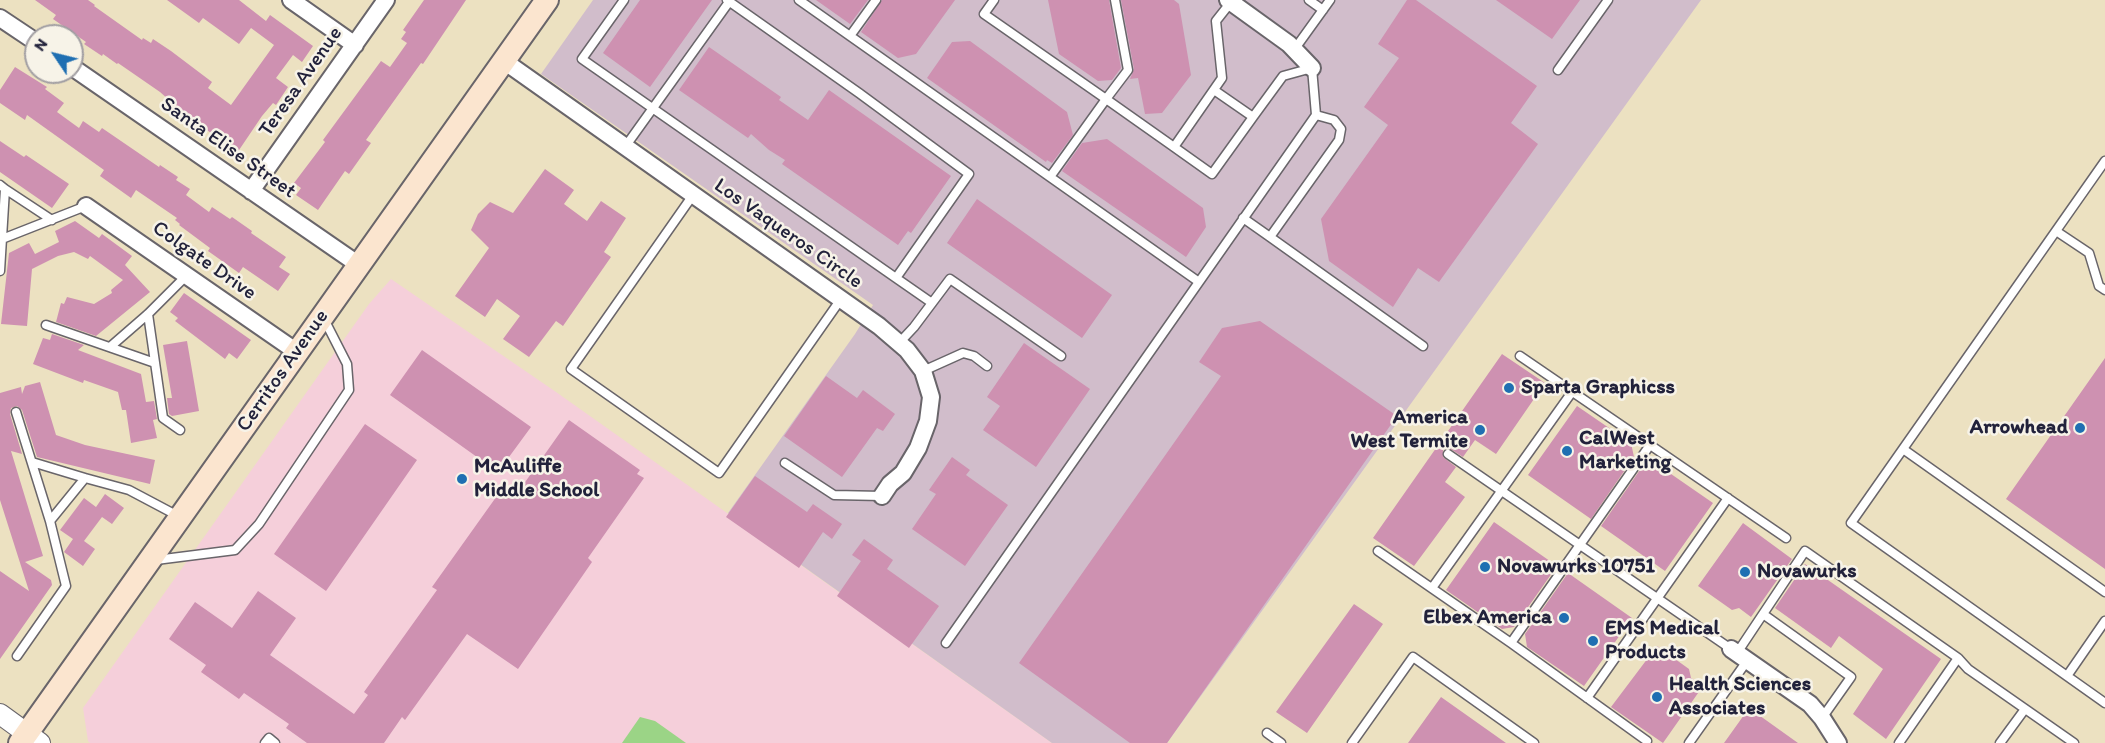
<!DOCTYPE html>
<html>
<head>
<meta charset="utf-8">
<style>
	body { margin:0 }
	#map { position:relative; width:2105px; height:743px; overflow:hidden; background:#ece1c1; font-family:Itim,sans-serif }
	canvas { display:block }
	.north { position:absolute; left:24px; top:24px; width:60px; height:60px; box-sizing:border-box; background:#f7f3e8; border:2px solid #a29fa3; border-radius:50%; rotate:305deg; font-size:16px; font-weight:700; line-height:24px; text-align:center; color:#22223b }
	.north::after { content:''; display:block; margin:auto; width:21px; height:27px; background:#1f6fb2; clip-path:polygon(50% 0,100% 100%,50% 72%,0 100%) }
</style>
</head>
<body>
<div id="map">
<canvas width="2105" height="743"></canvas>
<div class="north">N</div>
</div>
<script>
const ctx = document.querySelector('canvas').getContext('2d');
ctx.lineJoin = 'round';
function fillPath(path, color) { ctx.fillStyle = color; ctx.fill(path, 'evenodd'); }
const toPath = rows => new Path2D(rows.map(r => 'M' + r).join(''));
function strokePath(path, color, width, dash) { ctx.strokeStyle = color; ctx.lineWidth = width; ctx.lineCap = dash ? 'butt' : 'round'; ctx.setLineDash(dash || []); ctx.stroke(path); }
function label(font, color, halo, rows, align = 'center') {
  ctx.font = font + ' Itim,sans-serif'; ctx.lineWidth = 5; ctx.setLineDash([]); ctx.textBaseline = 'middle'; ctx.strokeStyle = halo; ctx.fillStyle = color; for (const [text, x, y, turn = 0] of rows) {
    ctx.save(); ctx.translate(x, y); ctx.rotate((+turn || 0) * Math.PI / 180); ctx.textAlign = isNaN(turn) ? turn : align; if (halo) ctx.strokeText(text, 0, 0); ctx.fillText(text, 0, 0); ctx.restore();
  }
}
fillPath(toPath([
	[391,279,556,392,1052,743,90,743,88,741,83,708,369,304]
]), '#f5cfda');
fillPath(toPath([
	[593,0,1701,0,1167,743,1052,743,728,513,855,334,873,305,541,74]
]), '#d1bdcb');
fillPath(toPath([
	[640,717,655,721,686,743,622,743]
]), '#9bd486');
fillPath(toPath([
	[35,0,88,0,95,5,94,6,142,40,143,38,151,43,153,39,171,51,212,82,208,88,231,105,274,45,251,28,239,44,203,18,199,23,167,0,239,0,266,21,270,15,313,46,302,62,293,55,276,78,288,87,276,105,273,103,262,116,235,156,208,136,211,133,168,102,169,100,160,92,118,63,117,64,103,54,102,56,84,44,86,42,53,19,56,15],
	[424,0,466,0,423,64,421,63,366,140,371,143,349,174,345,171,318,210,296,195,301,188,294,183,325,142,323,140,381,61,390,67,407,43,401,39,406,32,403,30],
	[640,0,712,0,650,87,603,53],
	[816,0,868,0,850,24],
	[882,0,955,0,916,54,898,58,861,32],
	[1048,0,1109,0,1121,68,1112,80,1098,81,1059,54],
	[1121,0,1174,0,1179,4,1191,75,1162,113,1145,114,1138,78,1130,79,1134,69],
	[1407,0,1416,0,1537,86,1511,123,1538,144,1439,282,1418,268,1393,307,1329,261,1321,219,1388,125,1364,107,1399,58,1378,44],
	[1496,0,1580,0,1552,39],
	[970,41,1067,112,1073,135,1052,163,1047,160,1046,162,927,78,952,42],
	[709,47,781,97,779,100,808,120,829,90,951,176,911,233,908,231,898,245,782,164,785,160,769,150,751,134,748,138,679,90],
	[15,67,47,87,45,89,64,103,57,112,79,128,83,121,99,132,102,128,159,167,160,165,178,177,176,180,190,189,186,195,209,212,212,207,230,219,232,217,252,231,251,233,286,257,279,267,290,274,278,291,243,267,239,273,208,251,210,248,179,225,180,224,175,220,177,218,136,190,131,198,100,176,104,170,27,115,25,120,0,103,0,90],
	[1107,139,1203,208,1206,227,1186,257,1062,171,1082,143],
	[0,141,24,157,26,155,69,184,52,208,0,172],
	[545,169,574,190,564,204,587,221,601,201,626,218,604,252,611,257,563,326,556,321,529,357,503,339,520,316,497,299,485,317,455,296,489,248,471,230,478,214,490,202,513,213],
	[977,199,1112,295,1082,338,947,243],
	[75,221,99,238,102,234,132,256,125,265,150,292,96,336,56,322,61,303,64,304,67,297,94,304,112,293,111,290,123,280,90,256,88,259,74,252,58,256,32,269,27,326,1,324,9,253,29,243,35,254,59,242,55,231],
	[184,293,251,340,237,359,229,353,225,359,175,321,178,318,170,312],
	[1260,321,1397,416,1167,743,1130,743,1019,663,1221,376,1199,362,1222,328],
	[52,334,84,345,78,350,141,374,146,402,154,401,157,419,153,420,157,438,131,443,126,410,122,410,118,392,84,380,83,383,33,364,43,338,50,340],
	[187,341,199,411,172,416,169,414,167,398,172,398,163,345],
	[1024,343,1090,389,1036,467,983,430,1000,406,987,397],
	[422,350,531,427,498,472,390,395],
	[1502,354,1545,383,1496,454,1475,440,1463,457,1449,448,1443,450,1443,457,1456,467,1445,482,1465,497,1414,566,1373,538],
	[2105,358,2105,569,2006,499],
	[826,376,857,398,863,390,895,414,883,431,877,428,842,477,784,436],
	[40,382,56,435,85,445,155,460,150,484,37,457,22,410,17,406,11,408,10,414,22,454,11,451,43,556,25,562,51,580,52,585,0,659,0,571,29,591,0,500,0,393,21,387,22,394,25,386],
	[1577,406,1631,443,1634,457,1591,519,1528,475],
	[569,420,640,470,637,474,644,478,588,558,592,562,518,669,467,634,405,720,402,717,384,743,307,743,286,728,289,724,244,693,239,699,201,672,206,665,169,639,195,602,232,628,258,591,296,618,270,655,354,714,368,695,364,692,437,590,432,587,504,486,516,495],
	[365,424,417,460,326,591,274,554],
	[952,457,970,470,966,475,1008,505,965,566,912,529,936,494,929,490],
	[1658,465,1713,503,1665,571,1601,526,1642,467],
	[755,476,807,512,813,504,842,524,832,539,823,532,799,568,726,517],
	[105,494,124,508,112,524,102,517,84,541,95,549,83,566,64,552,73,539,60,530,84,498,96,507],
	[1494,522,1557,566,1514,627,1502,629,1446,590],
	[1743,523,1792,559,1751,617,1739,608,1732,610,1698,586],
	[864,539,893,560,887,569,939,606,909,648,837,596,861,561,852,555],
	[1805,564,1941,659,1886,739,1853,714,1883,669,1839,636,1831,648,1775,608],
	[1568,573,1632,618,1584,686,1527,647,1525,634],
	[1354,604,1383,624,1307,733,1276,712],
	[1657,646,1689,669,1691,678,1703,686,1663,743,1611,707],
	[1441,697,1506,743,1408,743],
	[1749,708,1798,743,1724,743]
]), '#ce91b1');
const service = toPath([
	[624,0,582,59,896,278,969,174,859,93,727,0],
	[799,0,1199,282],
	[994,0,984,14,1106,99,1128,70,1115,0],
	[1309,0,1323,10],
	[850,36,876,0],
	[1294,50,1330,0],
	[1558,70,1608,0],
	[625,147,729,2],
	[1174,147,1212,174,1253,117,1214,90],
	[2105,161,1851,523,2105,703],
	[1050,177,1106,99,1174,147,1222,78,1216,21,1231,2],
	[0,185,5,189,0,271],
	[5,189,52,220],
	[693,195,571,369,719,473,841,299],
	[1243,218,1270,237,1339,140,1341,129,1334,120,1316,115],
	[2056,231,2089,253,2099,286,2105,290],
	[1270,237,1423,346],
	[2,239,86,206],
	[896,278,932,303],
	[148,314,163,418,180,430],
	[46,325,155,363],
	[899,343,914,327,950,279,1061,356],
	[110,347,148,314,186,276],
	[1520,356,1786,538],
	[923,371,963,353,974,356,987,366],
	[16,412,50,521],
	[1903,449,2105,592],
	[1448,454,1731,649],
	[32,462,85,478],
	[785,463,834,495,882,496],
	[1378,551,1511,643,1647,741],
	[156,560,235,550,259,524,349,390,347,364,324,319],
	[1432,588,1572,392],
	[1763,614,1851,677,1822,718],
	[946,643,1316,115,1312,68,1283,76,1253,117],
	[1511,643,1650,445],
	[1737,653,1805,551,1958,658,1968,669,2074,743],
	[17,656,66,586,50,521,85,478,129,490,180,517],
	[2067,676,2105,621],
	[1587,698,1728,498],
	[1267,733,1281,743],
	[265,743,269,738,275,743],
	[1352,743,1413,657,1534,743],
	[1689,743,1747,661],
	[1899,743,1958,658],
	[2000,743,2025,709]
]);
const minor = toPath([
	[291,0,355,45],
	[1228,0,1289,44,1312,68],
	[0,18,36,42],
	[504,61,879,326,907,350,923,371,931,397,928,421,918,448,903,473,890,484,882,496],
	[72,67,359,265],
	[251,191,386,0],
	[86,206,297,352],
	[1731,649,1810,704,1822,718,1838,743]
]);
const tertiary = toPath([
	[0,714,40,743]
]);
const secondary = toPath([
	[20,743,547,0]
]);
strokePath(service, '#69656a', 11);
strokePath(minor, '#69656a', 20);
strokePath(tertiary, '#69656a', 22);
strokePath(secondary, '#69656a', 26);
strokePath(service, '#fff', 8);
strokePath(minor, '#fff', 16);
strokePath(tertiary, '#fff', 20);
strokePath(secondary, '#fbe5cf', 22);
for (const [x, y, r, color] of [
	[1509,388,6,"#1f6fb2"],
	[2080,428,6,"#1f6fb2"],
	[1480,430,6,"#1f6fb2"],
	[1567,451,6,"#1f6fb2"],
	[462,479,6,"#1f6fb2"],
	[1485,567,6,"#1f6fb2"],
	[1745,572,6,"#1f6fb2"],
	[1564,618,6,"#1f6fb2"],
	[1593,641,6,"#1f6fb2"],
	[1657,697,6,"#1f6fb2"]
]) { const dot = new Path2D(); dot.arc(x, y, r, 0, 2 * Math.PI); ctx.fillStyle = color; ctx.fill(dot); strokePath(dot, '#f7f3e8', 2); }
label('21px', '#22223b', '#f7f3e8', [
	["Teresa Avenue",301,82,-55],
	["Santa Elise Street",228,148,35],
	["Los Vaqueros Circle",788,234,35],
	["Colgate Drive",204,261,35],
	["Cerritos Avenue",283,371,-55]
]);
label('bold 21px', '#22223b', '#f7f3e8', [
	["Sparta Graphicss",1521,388],
	["America",1468,418,"right"],
	["West Termite",1468,442,"right"],
	["Arrowhead",2068,428,"right"],
	["CalWest",1579,439],
	["Marketing",1579,463],
	["McAuliffe",474,467],
	["Middle School",474,491],
	["Novawurks 10751",1497,567],
	["Novawurks",1757,572],
	["Elbex America",1552,618,"right"],
	["EMS Medical",1605,629],
	["Products",1605,653],
	["Health Sciences",1669,685],
	["Associates",1669,709]
], 'left');
</script>
</body>
</html>
